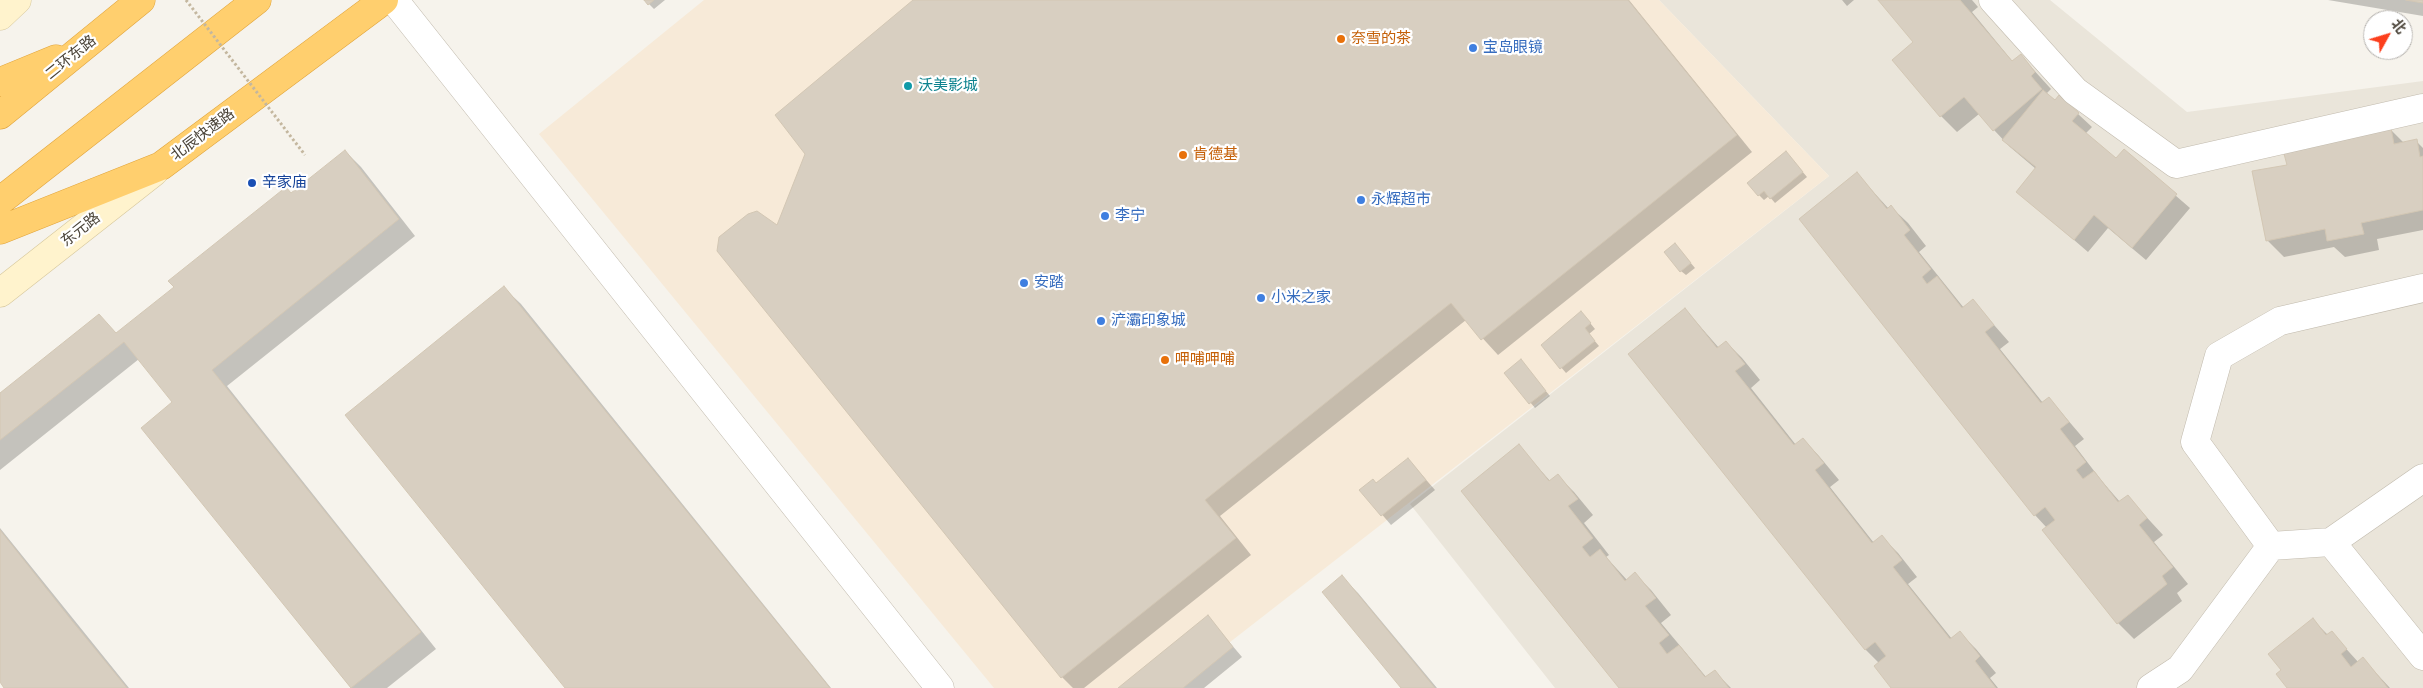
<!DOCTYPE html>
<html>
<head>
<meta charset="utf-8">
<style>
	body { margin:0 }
	#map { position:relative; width:2423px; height:688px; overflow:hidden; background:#f6f3ec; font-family:"DM Sans","Noto Sans SC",sans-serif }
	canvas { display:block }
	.north { position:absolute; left:2363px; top:10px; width:50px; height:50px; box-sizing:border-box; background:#fff; border:1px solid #b7b4b0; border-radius:50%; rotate:51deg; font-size:14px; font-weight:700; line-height:20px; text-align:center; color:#4b4439 }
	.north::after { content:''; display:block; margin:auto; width:18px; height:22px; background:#fc3f1d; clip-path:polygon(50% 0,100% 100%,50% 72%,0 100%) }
</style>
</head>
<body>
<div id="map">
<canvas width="2423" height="688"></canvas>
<div class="north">北</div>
</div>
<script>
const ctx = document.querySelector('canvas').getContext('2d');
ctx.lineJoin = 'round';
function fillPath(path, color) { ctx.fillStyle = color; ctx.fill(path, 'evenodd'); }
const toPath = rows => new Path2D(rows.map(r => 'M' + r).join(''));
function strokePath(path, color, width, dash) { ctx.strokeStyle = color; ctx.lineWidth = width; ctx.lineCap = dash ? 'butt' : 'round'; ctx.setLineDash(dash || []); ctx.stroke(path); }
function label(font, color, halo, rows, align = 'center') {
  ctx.font = font + ' "DM Sans","Noto Sans SC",sans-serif'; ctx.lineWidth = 4.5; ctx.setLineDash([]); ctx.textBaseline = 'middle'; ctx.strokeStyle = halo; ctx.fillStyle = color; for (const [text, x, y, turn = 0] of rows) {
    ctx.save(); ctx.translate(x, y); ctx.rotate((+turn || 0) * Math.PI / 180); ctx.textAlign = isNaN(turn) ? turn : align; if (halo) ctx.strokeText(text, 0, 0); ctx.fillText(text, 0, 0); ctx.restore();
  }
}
fillPath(toPath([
	[1659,0,2050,0,2187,112,2423,81,2423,688,1555,688,1410,504,1829,176]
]), '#eae5da');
fillPath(toPath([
	[704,0,1659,0,1829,176,1171,688,994,688,539,134]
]), '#f7ead8');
fillPath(toPath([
	[645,0,665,0,654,9],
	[916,0,1629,0,1752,152,1498,355,1466,320,1220,516,1251,555,1084,688,1073,688,1062,677,777,227],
	[1842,0,1854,0,1847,6],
	[1880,0,1972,0,1978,7,1972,12,2013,62,2021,56,2051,89,2047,93,2052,100,2078,114,2092,127,2085,134,2116,160,2124,151,2190,208,2146,260,2108,228,2088,252,2017,191,2036,169,2010,147,1979,114,1957,132,1941,116,1915,42],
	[2328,0,2423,0,2423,16],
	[2391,130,2404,143,2416,141,2423,148,2423,230,2377,239,2379,250,2345,257,2334,247,2284,257,2267,240,2288,166],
	[345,151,361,167,415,236,227,386,436,649,387,688,351,688,143,428,174,402,139,359,0,470,0,395,99,316,117,334],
	[1791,158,1807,177,1775,203,1769,196,1764,200,1759,195],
	[1857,174,1889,209,1891,207,1908,223,1926,246,1919,252,1964,308,1973,301,2009,342,2000,349,2043,403,2049,398,2084,439,2075,446,2101,480,2120,502,2128,497,2163,535,2154,542,2188,584,2177,593,2182,601,2134,639,2118,623,2047,528,2035,515,1800,219],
	[1679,249,1695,268,1686,275,1681,271],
	[504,288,521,304,831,688,567,688],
	[1685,309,1719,348,1726,342,1742,358,1760,380,1751,388,1796,445,1803,439,1819,456,1839,480,1830,487,1874,543,1882,537,1898,553,1917,577,1908,584,1952,639,1960,633,1976,649,1996,673,1990,678,1998,688,1893,688,1879,663,1865,649],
	[1586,318,1595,329,1589,334,1599,346,1566,373,1542,345],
	[1525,366,1550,396,1535,408,1506,373],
	[1519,446,1551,482,1558,476,1574,492,1593,515,1584,523,1609,555,1606,557,1627,580,1635,574,1651,590,1671,615,1661,623,1707,678,1715,672,1731,688,1621,688],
	[1408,459,1435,490,1391,525,1361,490,1377,485],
	[0,528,129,688,6,688,0,681],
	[1342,577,1358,593,1437,688,1403,688],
	[1208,617,1242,657,1204,688,1120,688],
	[2313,620,2328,635,2331,632,2359,663,2363,659,2390,688,2289,688]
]), '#0003');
const building = toPath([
	[644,0,654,0,648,5,644,0],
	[913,0,1628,0,1737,135,1481,340,1451,303,1354,380,1205,500,1236,538,1061,678,717,251,719,237,748,214,757,211,777,225,805,154,775,115,913,0],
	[1878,0,1960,0,2012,61,2021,54,2035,72,2031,76,2042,89,1993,131,1964,97,1940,117,1892,60,1913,42,1878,0],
	[2406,0,2423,0,2423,3,2406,0],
	[2043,90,2055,100,2059,95,2079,113,2072,121,2116,158,2124,149,2177,194,2132,248,2094,215,2074,240,2016,192,2036,167,2002,140,2043,90],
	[2391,128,2394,144,2417,139,2420,157,2423,156,2423,210,2361,223,2364,234,2327,241,2325,229,2266,241,2252,171,2287,165,2283,150,2391,128],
	[345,150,399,219,212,370,421,632,351,688,141,428,172,402,124,342,0,440,0,393,99,314,116,333,174,287,168,281,286,187,291,193,345,150],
	[1786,151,1803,172,1770,199,1764,191,1758,196,1747,183,1786,151],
	[1857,172,1887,209,1891,205,1910,230,1904,235,1931,269,1922,277,1927,284,1937,276,1962,308,1973,299,1994,325,1985,332,2041,403,2049,397,2069,422,2060,429,2086,462,2076,470,2083,479,2094,471,2118,502,2128,495,2147,518,2139,525,2173,567,2162,576,2167,584,2117,624,2042,530,2055,520,2045,507,2034,516,1799,219,1857,172],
	[1675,243,1691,263,1680,272,1664,252,1675,243],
	[504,286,830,688,565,688,345,415,504,286],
	[1685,308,1717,348,1726,341,1745,364,1735,371,1794,445,1803,438,1824,463,1815,470,1872,543,1882,535,1902,560,1893,567,1950,639,1960,631,1980,656,1975,661,1996,688,1891,688,1874,666,1886,656,1875,642,1865,650,1628,354,1685,308],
	[1581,311,1591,323,1585,328,1595,341,1560,369,1541,345,1581,311],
	[1521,359,1546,391,1529,404,1504,373,1521,359],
	[1519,444,1549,481,1558,474,1578,499,1568,506,1593,538,1582,547,1590,557,1600,549,1625,581,1635,572,1656,598,1645,606,1669,635,1659,643,1667,654,1679,645,1705,677,1715,670,1729,688,1619,688,1461,491,1519,444],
	[1408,458,1426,480,1381,516,1359,490,1373,479,1376,483,1408,458],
	[0,530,73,622,127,688,4,688,0,682,0,530],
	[1342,575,1435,688,1401,688,1322,592,1342,575],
	[1208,615,1233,647,1183,688,1118,688,1208,615],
	[2313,618,2326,635,2332,631,2347,649,2341,654,2351,667,2363,657,2388,688,2287,688,2276,674,2281,670,2268,654,2313,618]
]);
fillPath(building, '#d8cfc1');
strokePath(building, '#d3c7b4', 1);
const street = toPath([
	[394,0,940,688],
	[1993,0,2075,91,2176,164,2423,108],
	[2331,542,2423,656],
	[2271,546,2195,442,2219,356,2280,321,2423,288],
	[2151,688,2180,669,2271,546,2331,542,2423,478]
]);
const secondary = toPath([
	[0,16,17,0],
	[0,293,154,172]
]);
const highway = toPath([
	[0,82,56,59],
	[0,115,141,0],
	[0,201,257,0],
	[0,230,161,166,384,0]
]);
strokePath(street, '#c2bbae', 29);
strokePath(secondary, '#d6c79b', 29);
strokePath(highway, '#e0a43c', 29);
strokePath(street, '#fff', 28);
strokePath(secondary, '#fff3cd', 28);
strokePath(highway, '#ffcf6e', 28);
strokePath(toPath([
	[186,0,305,155]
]), '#c4b79f', 3, [2.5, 2.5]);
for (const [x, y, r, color] of [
	[1341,39,5,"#e8710a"],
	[1473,48,5,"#3f7fe0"],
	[908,86,5,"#0f9aa8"],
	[1183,155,5,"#e8710a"],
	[252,183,5,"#1a4fb4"],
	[1361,200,5,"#3f7fe0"],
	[1105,216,5,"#3f7fe0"],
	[1024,283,5,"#3f7fe0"],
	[1261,298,5,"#3f7fe0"],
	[1101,321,5,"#3f7fe0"],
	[1165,360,5,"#e8710a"]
]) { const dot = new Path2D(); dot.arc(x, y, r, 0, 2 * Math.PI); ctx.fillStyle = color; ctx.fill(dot); strokePath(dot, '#fff', 2); }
label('15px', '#c56008', '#fff', [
	["奈雪的茶",1351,39],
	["肯德基",1193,155],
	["呷哺呷哺",1175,360]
], 'left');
label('15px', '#366cbe', '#fff', [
	["宝岛眼镜",1483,48],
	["永辉超市",1371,200],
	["李宁",1115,216],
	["安踏",1034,283],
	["小米之家",1271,298],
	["浐灞印象城",1111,321]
], 'left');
label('15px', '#4b4439', '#fff', [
	["二环东路",71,58,-39],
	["北辰快速路",203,135,-37],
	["东元路",81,230,-38]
]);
label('15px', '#0d838f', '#fff', [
	["沃美影城",918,86]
], 'left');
label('15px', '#164399', '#fff', [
	["辛家庙",262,183]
], 'left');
</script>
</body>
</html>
